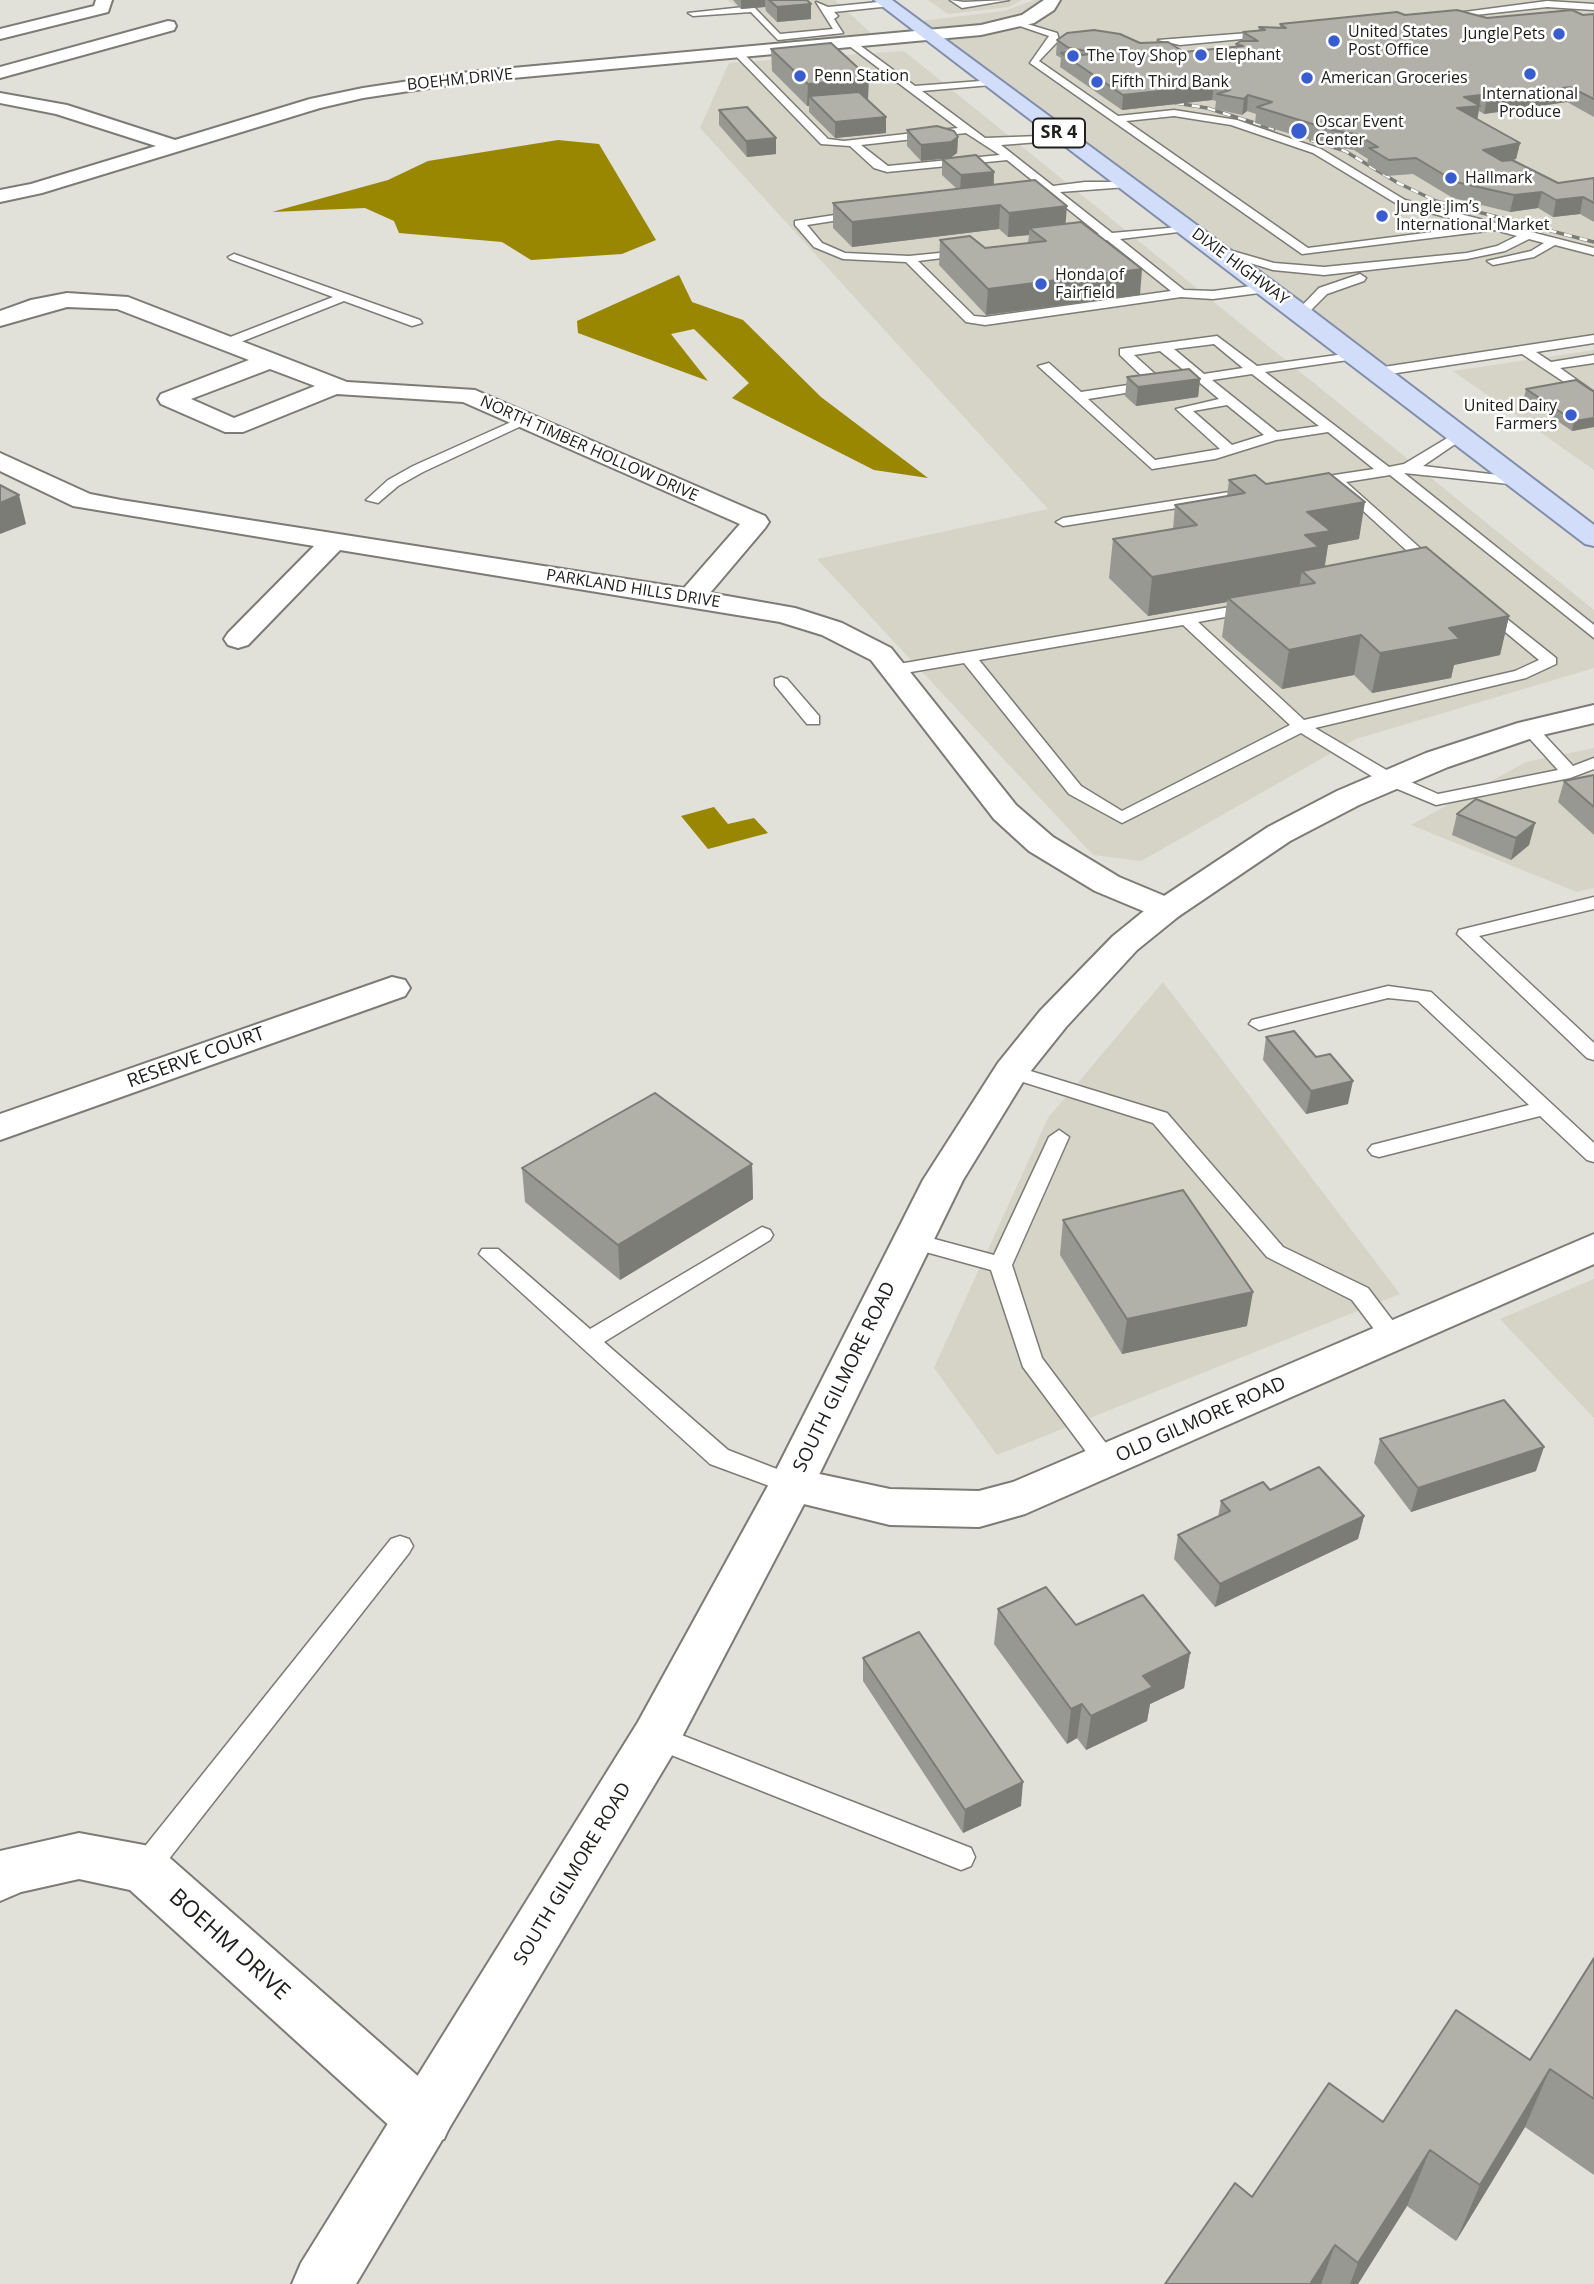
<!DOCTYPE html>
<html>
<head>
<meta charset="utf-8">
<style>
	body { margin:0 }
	canvas { display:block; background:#e1e0d9 }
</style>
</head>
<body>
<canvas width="1594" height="2284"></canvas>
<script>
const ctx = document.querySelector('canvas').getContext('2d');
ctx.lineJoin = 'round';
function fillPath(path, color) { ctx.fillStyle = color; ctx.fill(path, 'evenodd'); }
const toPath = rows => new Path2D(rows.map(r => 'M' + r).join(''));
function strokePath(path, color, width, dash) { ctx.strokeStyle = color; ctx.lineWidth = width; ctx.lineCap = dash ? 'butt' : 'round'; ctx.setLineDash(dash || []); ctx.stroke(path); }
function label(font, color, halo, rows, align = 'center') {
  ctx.font = font + ' "Open Sans",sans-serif'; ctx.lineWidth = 5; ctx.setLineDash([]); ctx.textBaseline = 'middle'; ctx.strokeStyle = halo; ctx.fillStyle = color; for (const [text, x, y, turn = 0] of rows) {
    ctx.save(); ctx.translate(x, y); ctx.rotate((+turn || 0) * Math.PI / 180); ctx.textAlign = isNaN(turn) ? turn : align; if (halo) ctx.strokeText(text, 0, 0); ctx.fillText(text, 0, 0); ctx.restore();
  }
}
fillPath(toPath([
	[727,0,835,0,873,35,794,44],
	[928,0,1022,0,1009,7,948,14],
	[1034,0,1594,0,1594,339,1377,372,913,22,1004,11],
	[904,51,1594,610,1594,668,1356,739,1141,861,1093,855,817,559,1048,509,700,128,729,63],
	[1594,350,1594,470,1453,371],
	[1594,748,1594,888,1577,892,1411,825,1526,762],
	[1163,982,1400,1294,997,1455,934,1368,1048,1118],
	[1594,1279,1594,1418,1500,1319]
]), '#d6d4c7');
fillPath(toPath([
	[558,140,599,144,656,240,622,254,531,260,502,242,399,233,394,221,365,208,272,212,388,180,428,161],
	[679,275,692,302,743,320,821,397,928,478,874,470,732,398,749,383,694,329,671,334,708,381,578,333,577,321],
	[714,807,728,824,754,818,768,833,708,849,681,816]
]), '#998601');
const lane = toPath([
	[950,0,964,2,1009,0,962,8,950,0],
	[888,1,891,6,834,12,838,16,834,19,843,33,778,40,751,12,693,16,688,13,753,6,780,34,833,29,816,2,828,7,888,1],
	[1547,1,1594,4,1594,10,1547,7,1439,19,1434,16,1547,1],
	[1014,20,1057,33,1059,40,1039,61,1118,116,1174,110,1237,120,1321,149,1405,200,1594,248,1594,255,1555,245,1534,257,1493,265,1487,261,1531,251,1544,243,1529,239,1505,251,1467,259,1324,275,1273,270,1211,251,1209,249,1215,246,1274,263,1324,267,1467,253,1497,246,1517,236,1495,230,1302,254,1030,63,1049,36,1014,24,1014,20],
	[1174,116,1231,125,1313,153,1397,204,1479,226,1308,248,1126,121,1174,116],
	[1275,31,1272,36,1180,45,1158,40,1275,31],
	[848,41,854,41,915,86,994,80,991,85,922,91,985,138,1068,135,1069,137,1064,140,1001,145,1053,186,1085,182,1131,182,1131,186,1127,187,1060,192,1112,233,1191,226,1193,228,1187,231,1120,239,1184,290,1213,291,1267,284,1273,288,1267,292,1213,299,1181,297,985,325,966,322,906,262,843,259,814,247,795,225,795,221,861,211,865,212,865,216,807,225,822,243,845,253,909,256,970,250,970,254,966,255,918,261,974,316,985,317,1171,291,1107,240,1070,242,1070,238,1099,234,1007,160,887,172,874,168,850,146,821,144,733,53,741,51,828,139,844,141,958,128,848,45,848,41],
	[966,133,1000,155,888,166,861,145,966,133],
	[234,254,420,320,422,323,412,326,344,301,228,347,220,347,220,341,333,297,230,259,228,257,234,254],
	[1360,274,1366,278,1364,281,1327,294,1305,316,1295,313,1319,288,1360,274],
	[1594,335,1594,343,1536,352,1551,362,1594,355,1594,363,1560,368,1594,392,1594,402,1522,354,1377,376,1371,372,1377,368,1594,335],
	[1217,336,1257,366,1359,352,1359,358,1355,359,1265,372,1389,467,1404,464,1459,431,1466,435,1464,438,1423,466,1524,478,1524,484,1519,485,1404,473,1594,625,1594,638,1390,475,1346,482,1438,564,1438,570,1428,570,1338,488,1338,483,1303,486,1303,480,1308,479,1374,469,1328,432,1276,440,1215,459,1152,469,1038,366,1049,363,1081,392,1148,382,1120,355,1120,349,1217,336],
	[1214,344,1243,368,1204,374,1174,349,1214,344],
	[1160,351,1191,376,1188,379,1189,382,1199,382,1219,399,1176,409,1220,449,1155,460,1088,399,1163,387,1163,381,1134,355,1160,351],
	[1252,374,1319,426,1277,432,1212,380,1252,374],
	[1227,405,1264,435,1232,445,1193,411,1227,405],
	[520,418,532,421,423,472,398,486,378,503,366,500,388,480,413,466,520,418],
	[1255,488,1262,492,1260,495,1063,526,1056,522,1063,518,1255,488],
	[1253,603,1258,605,1258,611,1198,622,1304,720,1515,671,1539,660,1479,610,1482,607,1492,607,1556,658,1556,664,1526,678,1315,728,1395,775,1438,794,1558,770,1521,729,1529,724,1535,725,1573,766,1594,758,1594,769,1570,778,1436,805,1383,783,1301,733,1122,823,1069,794,964,663,893,675,885,670,893,665,1253,603],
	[1183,625,1290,725,1122,811,1081,786,979,660,1183,625],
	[781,677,787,679,819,716,819,724,807,724,775,685,775,679,781,677],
	[1594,897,1594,909,1479,936,1594,1043,1594,1060,1587,1058,1457,934,1459,930,1594,897],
	[1388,986,1431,992,1594,1143,1594,1162,1587,1160,1540,1116,1379,1157,1372,1155,1368,1150,1372,1145,1529,1105,1418,1001,1388,998,1259,1030,1249,1024,1252,1020,1388,986],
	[1011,1065,1167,1113,1283,1247,1368,1288,1399,1329,1403,1335,1399,1341,1383,1341,1352,1300,1267,1257,1153,1123,1004,1076,1001,1071,1004,1066,1011,1065],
	[1059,1130,1069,1137,1012,1265,1042,1358,1120,1462,1117,1469,1108,1471,1099,1469,1023,1367,991,1270,904,1246,901,1241,904,1236,912,1233,994,1255,1049,1137,1059,1130],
	[762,1227,770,1230,773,1235,770,1240,604,1342,728,1450,800,1478,803,1485,800,1492,791,1494,710,1464,479,1254,482,1249,498,1249,590,1329,762,1227],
	[400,1536,409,1539,413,1546,409,1553,154,1878,144,1882,134,1878,130,1869,134,1860,391,1539,400,1536],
	[656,1725,971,1848,975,1857,971,1866,961,1870,646,1745,642,1737,646,1729,656,1725]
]);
const street = toPath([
	[96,0,112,0,108,12,0,39,0,29,94,6,96,0],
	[1044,0,1060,0,1054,10,1034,23,981,35,469,82,363,98,320,108,42,193,0,202,0,190,31,184,156,146,56,114,0,103,0,93,67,105,175,140,310,99,363,88,469,72,981,25,1022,15,1044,0],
	[168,21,174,22,176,26,174,30,0,78,0,67,168,21],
	[67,293,128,297,347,382,475,390,765,516,769,522,765,528,710,593,795,608,842,623,891,648,1016,805,1053,837,1119,877,1179,902,1184,909,1179,916,1167,919,1155,916,1095,891,1029,851,994,819,871,660,822,635,780,622,340,550,248,645,238,648,228,645,224,639,228,633,314,546,73,506,0,471,0,453,90,494,121,500,684,588,740,524,463,402,337,394,243,432,225,432,161,404,158,399,161,394,249,360,117,309,67,307,0,326,0,311,31,300,67,293],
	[270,369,315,386,234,418,191,399,270,369],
	[392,977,405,980,410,988,405,996,0,1140,0,1114,392,977],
	[1594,1234,1594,1264,1025,1514,979,1527,890,1525,775,1497,768,1485,775,1473,791,1468,890,1489,979,1491,1013,1482,1594,1234],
	[79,1833,144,1845,163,1852,444,2099,453,2119,444,2139,424,2147,404,2139,130,1890,79,1879,21,1892,0,1901,0,1851,79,1833]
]);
const secondary = toPath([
	[1594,705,1594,723,1538,736,1448,767,1359,805,1290,841,1179,916,1137,950,1066,1027,1026,1077,963,1180,814,1485,674,1752,356,2284,292,2284,301,2263,638,1722,770,1482,923,1180,998,1063,1040,1011,1113,936,1155,902,1268,827,1337,791,1426,753,1518,723,1594,705]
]);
const primary = toPath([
	[874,0,892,0,1309,308,1594,525,1594,546,1585,544,874,0]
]);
strokePath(lane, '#7c7b75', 3);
strokePath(street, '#7c7b75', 4);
strokePath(secondary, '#7c7b75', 4);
strokePath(primary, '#808daa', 4);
fillPath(lane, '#fff');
fillPath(street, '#fff');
fillPath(secondary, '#fff');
fillPath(primary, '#d1ddf9');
const rail = toPath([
	[1176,103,1207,108,1274,129],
	[1311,140,1345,151,1398,183,1436,201,1594,242]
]);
strokePath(rail, '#7c7c77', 3.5);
strokePath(rail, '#fff', 2.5, [8]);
fillPath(toPath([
	[733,0,807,0,811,19,777,22,766,11,765,7,741,9],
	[1594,14,1594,117,1567,102,1484,114,1479,111,1477,120,1520,143,1516,159,1513,160,1558,183,1594,178,1594,222,1580,214,1553,217,1538,208,1510,212,1453,198,1413,174,1386,176,1367,164,1368,159,1354,150,1330,146,1255,123,1256,114,1247,111,1242,115,1215,109,1216,101,1212,100,1122,110,1060,67,1061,58,1056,55,1057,40,1140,43,1184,52,1236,47,1236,44,1242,41,1243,32,1259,31,1259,27,1280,28,1280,24,1405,15,1487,18],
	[771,49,868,100,886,133,835,138,809,112,809,106,807,106,772,71],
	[719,110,776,154,747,157,719,125],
	[907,130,958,137,957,153,950,158,921,161,907,146],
	[942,159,994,172,994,184,1066,224,1140,295,986,315,939,265,940,240,985,248,1028,243,1029,235,1008,237,999,229,852,247,833,228,833,203,957,189,942,175],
	[1127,377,1200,379,1198,397,1136,406,1125,396],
	[1526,389,1594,392,1594,427,1572,431,1524,398],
	[1229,480,1266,484,1359,539,1328,545,1325,566,1509,616,1500,655,1454,665,1451,678,1372,693,1354,675,1282,689,1222,637,1227,602,1148,616,1109,578,1113,539,1173,529,1175,505,1227,496],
	[1594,775,1594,835,1558,802,1564,781],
	[1457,814,1535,823,1529,845,1511,860,1452,835],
	[1266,1037,1348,1104,1306,1114,1263,1060],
	[752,1164,753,1199,620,1280,525,1202,522,1168],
	[1063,1220,1247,1326,1122,1354,1060,1255],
	[1380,1439,1536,1471,1411,1512,1374,1463],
	[1270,1490,1364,1516,1358,1539,1215,1607,1174,1559,1178,1535,1218,1517,1221,1501],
	[998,1609,1076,1625,1190,1653,1184,1688,1150,1704,1147,1721,1086,1750,1077,1738,1067,1744,994,1644],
	[863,1658,1021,1806,963,1833,863,1681],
	[1594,1958,1594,2175,1525,2127,1456,2241,1407,2206,1358,2284,1165,2284,1252,2197,1383,2122,1530,2060]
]), '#989892');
fillPath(toPath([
	[741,0,765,0,765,7,741,9],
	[811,4,811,19,777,22,777,7],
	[869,78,868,100,809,96,809,106,807,106,808,84],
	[1214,85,1212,100,1122,110,1123,95],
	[1570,87,1567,102,1484,114,1487,98],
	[1248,95,1247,111,1242,115,1244,99],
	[1481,95,1477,121,1457,108,1464,97],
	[886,117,886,133,835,138,835,122],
	[958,137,957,153,950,158,921,161,921,145],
	[776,138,776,154,747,157,746,141],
	[1520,143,1516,159,1480,166,1483,150],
	[994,172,993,188,960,192,961,175],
	[1542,192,1538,208,1510,212,1514,195],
	[1583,197,1580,214,1553,217,1556,200],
	[1000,205,999,229,852,247,852,222],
	[1067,206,1065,230,1029,228,1029,235,1008,237,1009,213],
	[1142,269,1140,295,986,315,988,289],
	[1200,379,1198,397,1136,406,1138,387],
	[1594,418,1594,427,1572,431,1574,421],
	[19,495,26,524,0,534,0,503],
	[1365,502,1359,539,1328,545,1324,569,1302,571,1299,588,1228,598,1227,602,1148,616,1152,577,1307,512],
	[1509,616,1500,655,1454,665,1451,678,1372,693,1380,653,1449,628],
	[1361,635,1354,675,1282,689,1289,650],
	[1535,823,1529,845,1511,860,1516,838],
	[1353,1081,1348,1104,1306,1114,1311,1091],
	[752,1164,753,1199,620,1280,618,1245],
	[1253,1292,1247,1326,1122,1354,1127,1319],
	[1544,1447,1536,1471,1411,1512,1418,1488],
	[1364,1516,1358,1539,1215,1607,1220,1584],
	[1190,1653,1184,1688,1150,1704,1147,1721,1086,1750,1091,1716,1143,1676],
	[1082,1704,1077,1738,1067,1744,1071,1709],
	[1023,1782,1021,1806,963,1833,965,1810],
	[1550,2069,1525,2127,1456,2241,1480,2185],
	[1430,2150,1407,2206,1358,2284,1350,2284,1358,2263],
	[1335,2245,1321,2284,1310,2284]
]), '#7c7c77');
const building = toPath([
	[769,0,807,0,811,4,777,7,769,0],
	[1457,10,1487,18,1572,10,1583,15,1594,14,1594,99,1570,87,1487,98,1481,95,1464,97,1480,106,1457,108,1520,143,1483,150,1502,161,1512,160,1558,183,1594,178,1594,203,1583,197,1556,200,1542,192,1514,195,1456,182,1416,158,1389,160,1369,148,1378,147,1356,134,1332,130,1257,107,1272,102,1248,95,1244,99,1217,94,1230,90,1214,85,1123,95,1061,53,1077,51,1082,55,1099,53,1069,48,1057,40,1067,33,1094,30,1120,34,1140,43,1168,42,1184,52,1243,46,1236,44,1241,41,1258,41,1243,32,1265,30,1259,27,1286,28,1280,24,1397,12,1405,15,1457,10],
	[831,43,869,78,808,84,771,49,831,43],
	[859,92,886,117,835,122,809,96,859,92],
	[747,107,776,138,746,141,719,110,747,107],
	[937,126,954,131,958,137,951,142,921,145,907,130,937,126],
	[976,155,994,172,961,175,942,159,976,155],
	[1035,180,1067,206,1009,213,1000,205,852,222,833,203,1035,180],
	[1081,222,1142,269,988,289,940,240,970,236,985,248,1046,241,1029,228,1081,222],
	[1189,369,1200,379,1138,387,1127,377,1189,369],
	[1576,380,1594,392,1594,418,1574,421,1526,389,1576,380],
	[1329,473,1365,502,1307,512,1331,531,1305,535,1319,547,1152,577,1113,539,1197,525,1175,505,1245,493,1229,480,1255,475,1266,484,1329,473],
	[0,485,19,495,0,503,0,485],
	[1426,547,1509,616,1449,628,1460,639,1380,653,1361,635,1289,650,1228,598,1315,583,1302,571,1426,547],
	[1594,775,1594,807,1564,781,1594,775],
	[1476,799,1535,823,1516,838,1457,814,1476,799],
	[1294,1031,1316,1057,1330,1054,1353,1081,1311,1091,1266,1037,1294,1031],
	[655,1093,752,1164,618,1245,522,1168,655,1093],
	[1183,1190,1253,1292,1127,1319,1063,1220,1183,1190],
	[1504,1400,1544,1447,1418,1488,1380,1439,1504,1400],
	[1319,1467,1364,1516,1220,1584,1178,1535,1230,1511,1221,1501,1263,1482,1270,1490,1319,1467],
	[1046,1587,1076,1625,1143,1595,1190,1653,1143,1676,1153,1687,1091,1716,1082,1704,1071,1709,998,1609,1046,1587],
	[919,1632,1023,1782,965,1810,863,1658,919,1632],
	[1594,1958,1594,2099,1550,2069,1480,2185,1430,2150,1358,2263,1335,2245,1310,2284,1165,2284,1235,2183,1252,2197,1329,2083,1383,2122,1456,2010,1530,2060,1594,1958]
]);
fillPath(building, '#b1b1aa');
strokePath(building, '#7c7c77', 2);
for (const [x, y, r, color] of [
	[1559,34,7,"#395dce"],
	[1334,41,7,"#395dce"],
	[1201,55,7,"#395dce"],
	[1073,56,7,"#395dce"],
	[1530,74,7,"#395dce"],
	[800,76,7,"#395dce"],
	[1307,78,7,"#395dce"],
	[1097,82,7,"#395dce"],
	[1299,131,9,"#395dce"],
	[1451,178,7,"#395dce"],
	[1382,216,7,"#395dce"],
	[1041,284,7,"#395dce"],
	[1571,415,7,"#395dce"]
]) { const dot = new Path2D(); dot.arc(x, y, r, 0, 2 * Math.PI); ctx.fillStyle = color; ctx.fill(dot); strokePath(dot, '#fff', 2.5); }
label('16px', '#20201e', '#fff', [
	["United States",1348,32],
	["Post Office",1348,50],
	["Jungle Pets",1545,34,"right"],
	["Elephant",1215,55],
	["The Toy Shop",1087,56],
	["Penn Station",814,76],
	["American Groceries",1321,78],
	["Fifth Third Bank",1111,82],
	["International",1530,94,"center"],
	["Produce",1530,112,"center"],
	["Oscar Event",1315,122],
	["Center",1315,140],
	["Hallmark",1465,178],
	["Jungle Jim’s",1396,207],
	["International Market",1396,225],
	["Honda of",1055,275],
	["Fairfield",1055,293],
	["United Dairy",1557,406,"right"],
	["Farmers",1557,424,"right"]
], 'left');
label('16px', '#20201e', '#fff', [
	["BOEHM DRIVE",460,80,-6],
	["DIXIE HIGHWAY",1240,267,37],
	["NORTH TIMBER HOLLOW DRIVE",589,449,24],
	["PARKLAND HILLS DRIVE",633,589,9]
]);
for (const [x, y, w] of [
	[1059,133,52]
]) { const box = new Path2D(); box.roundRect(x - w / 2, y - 14.5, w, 29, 5); ctx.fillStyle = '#fff'; ctx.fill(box); strokePath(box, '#20201e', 2); }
label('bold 18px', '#20201e', null, [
	["SR 4",1059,133]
]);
label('19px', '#20201e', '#fff', [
	["RESERVE COURT",196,1058,-20],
	["SOUTH GILMORE ROAD",845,1377,-64],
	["OLD GILMORE ROAD",1201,1420,-24],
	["SOUTH GILMORE ROAD",573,1874,-59]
]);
label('23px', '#20201e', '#fff', [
	["BOEHM DRIVE",229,1945,42]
]);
</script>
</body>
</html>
